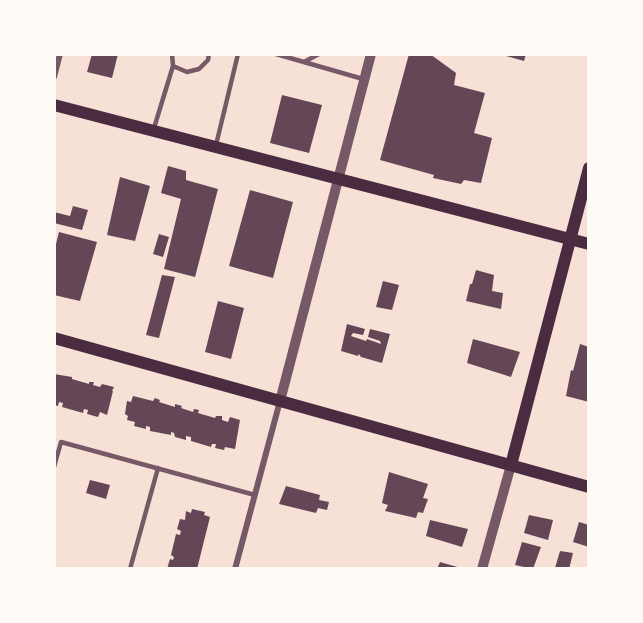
<!DOCTYPE html>
<html>
<head>
<meta charset="utf-8">
<style>
	body { margin:0 }
	#map { position:relative; width:643px; height:623px; overflow:hidden; background:#f7e1d7; font-family:Quicksand,sans-serif }
	canvas { display:block }
	.frame { position:absolute; inset:0; border:56px solid #fffaf5; pointer-events:none }
</style>
</head>
<body>
<div id="map">
<canvas width="643" height="623"></canvas>
<div class="frame"></div>
</div>
<script>
const ctx = document.querySelector('canvas').getContext('2d');
ctx.lineJoin = 'round';
function fillPath(path, color) { ctx.fillStyle = color; ctx.fill(path, 'evenodd'); }
const toPath = rows => new Path2D(rows.map(r => 'M' + r).join(''));
function strokePath(path, color, width, dash) { ctx.strokeStyle = color; ctx.lineWidth = width; ctx.lineCap = dash ? 'butt' : 'round'; ctx.setLineDash(dash || []); ctx.stroke(path); }
fillPath(toPath([
	[92,54,118,54,112,78,87,72],
	[409,54,430,54,456,73,454,85,485,93,474,133,492,138,481,183,464,180,461,184,433,178,434,175,380,160],
	[499,54,526,54,524,61],
	[282,95,322,105,309,153,270,143],
	[168,166,186,171,186,180,218,189,195,277,164,269,181,199,161,193],
	[120,177,150,186,135,241,107,235],
	[250,190,293,202,273,278,229,266],
	[73,206,88,210,82,230,54,223,54,212,70,216],
	[59,232,97,242,80,301,54,295,54,252],
	[159,234,169,237,163,257,153,254],
	[476,270,494,275,492,291,503,293,501,309,466,301,470,284,472,284],
	[162,275,175,277,159,338,146,335],
	[383,281,399,285,392,310,376,307],
	[218,301,244,308,231,359,205,352],
	[347,324,365,329,363,335,353,333,351,336,366,341,367,339,381,344,380,341,368,337,370,329,390,334,382,363,361,357,359,354,358,356,341,351],
	[473,339,520,352,511,377,467,363],
	[580,344,589,347,589,402,566,396,571,370,573,371],
	[54,374,72,377,72,379,89,384,89,382,94,382,93,385,100,387,102,384,114,387,112,391,113,391,107,415,100,412,98,417,87,414,88,410,84,409,83,413,62,407,63,403,59,402,58,406,54,405],
	[133,396,153,401,155,398,160,400,159,402,175,407,175,404,182,406,181,408,193,412,194,409,199,410,198,413,215,418,216,416,222,416,222,420,228,422,230,417,240,420,235,449,225,447,224,450,215,448,216,444,212,444,211,447,191,441,191,437,186,436,186,440,175,437,174,433,171,432,171,435,150,431,150,427,146,426,146,429,134,426,135,422,127,420,128,416,125,414,127,401,131,402],
	[389,472,428,484,423,498,428,499,423,513,418,512,416,518,385,511,388,505,382,503],
	[90,480,110,485,106,499,86,493],
	[286,486,320,495,319,500,329,502,327,510,318,508,316,513,279,504],
	[192,509,205,512,204,515,210,517,197,569,167,569,170,559,173,560,174,557,171,555,176,534,180,535,181,531,177,529,180,519,185,520,186,511,191,513],
	[529,515,553,520,548,540,524,533],
	[430,520,468,529,462,547,426,536],
	[579,522,589,525,589,547,573,542],
	[522,542,541,547,533,569,515,565],
	[560,551,573,553,569,569,555,568],
	[440,562,461,568,461,569,437,569]
]), '#644757');
strokePath(toPath([
	[172,54,173,66,187,72,199,69,208,60,209,54],
	[276,54,363,79],
	[304,62,319,54],
	[154,128,173,66],
	[216,145,238,54],
	[54,467,61,442,255,495],
	[130,569,158,468]
]), '#755966', 4.5);
strokePath(toPath([
	[54,77,60,54],
	[235,569,280,401]
]), '#755966', 6);
strokePath(toPath([
	[280,401,371,54],
	[482,569,511,465]
]), '#755966', 10);
strokePath(toPath([
	[54,105,589,244],
	[54,338,589,487],
	[511,465,589,168]
]), '#4a2c40', 12);
</script>
</body>
</html>
